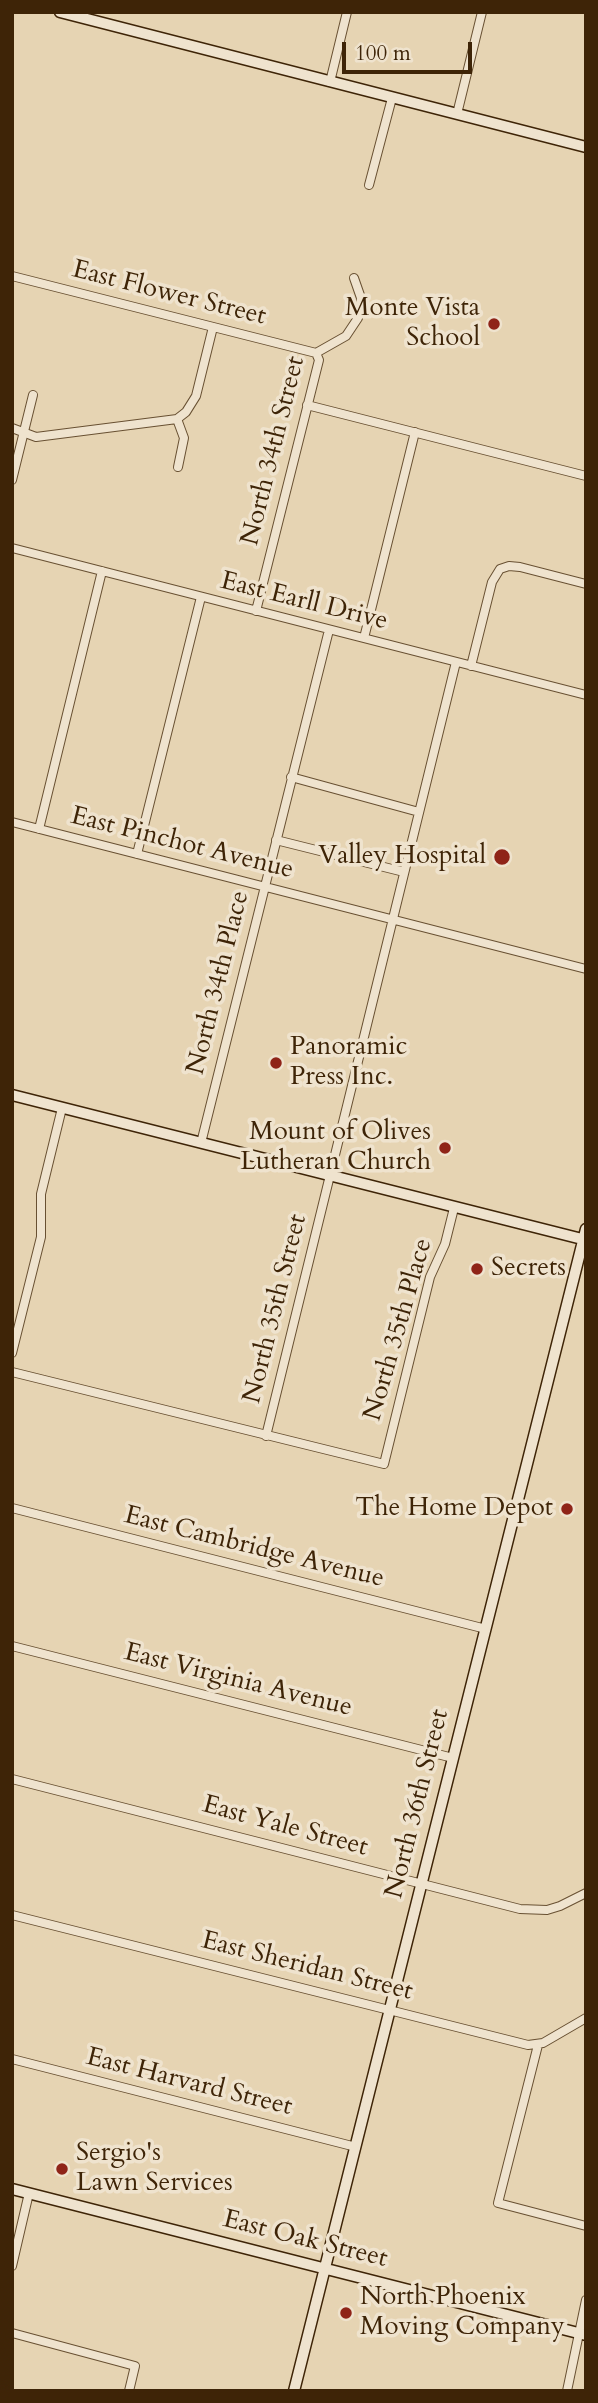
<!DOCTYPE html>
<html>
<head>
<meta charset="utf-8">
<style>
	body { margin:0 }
	#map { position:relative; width:598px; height:2403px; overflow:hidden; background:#e6d4b3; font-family:Cardo,serif }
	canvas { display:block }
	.frame { position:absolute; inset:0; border:14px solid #3e2407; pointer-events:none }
	.scale { position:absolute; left:342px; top:42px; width:130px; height:32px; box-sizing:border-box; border:4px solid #3e2407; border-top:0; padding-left:9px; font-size:21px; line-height:24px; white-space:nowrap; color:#3e2407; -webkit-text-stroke:5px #efe3ce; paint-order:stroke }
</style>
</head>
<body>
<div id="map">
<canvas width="598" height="2403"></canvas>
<div class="frame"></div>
<div class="scale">100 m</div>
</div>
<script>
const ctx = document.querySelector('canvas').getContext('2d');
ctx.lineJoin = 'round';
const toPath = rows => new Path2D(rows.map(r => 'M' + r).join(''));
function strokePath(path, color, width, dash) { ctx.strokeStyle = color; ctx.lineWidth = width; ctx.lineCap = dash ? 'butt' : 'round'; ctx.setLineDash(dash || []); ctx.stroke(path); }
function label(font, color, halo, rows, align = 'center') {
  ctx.font = font + ' Cardo,serif'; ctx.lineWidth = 7; ctx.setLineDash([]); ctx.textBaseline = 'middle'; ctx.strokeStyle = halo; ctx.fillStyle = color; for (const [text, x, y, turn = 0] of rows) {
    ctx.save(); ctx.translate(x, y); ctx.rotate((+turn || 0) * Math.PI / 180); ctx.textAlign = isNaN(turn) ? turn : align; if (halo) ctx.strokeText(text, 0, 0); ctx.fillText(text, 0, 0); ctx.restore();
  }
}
const street = toPath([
	[330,82,347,12],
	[457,114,482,12],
	[369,185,392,98],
	[12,276,316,353],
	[316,353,346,336,358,318,361,298,354,278],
	[307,405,586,476],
	[177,419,184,438,178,467],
	[12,428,36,437,177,419,186,412,196,396,213,327],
	[12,480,33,395],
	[12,548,586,695],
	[256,611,319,360,316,353],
	[364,638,415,432],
	[471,666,492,582,500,569,509,566,520,567,586,584],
	[291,777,419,812],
	[12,822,586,969],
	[39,829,102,571],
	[276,840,404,872],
	[137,854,201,597],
	[201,1143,329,630],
	[12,1353,41,1237,41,1194,62,1108],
	[12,1372,384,1464,430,1277,445,1244,454,1208],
	[266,1436,456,662],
	[12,1508,486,1629],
	[12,1646,453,1758],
	[12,1779,520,1909,547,1910,560,1906,586,1893],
	[12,1915,528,2045,543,2043,586,2018],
	[538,2045,498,2203,586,2226],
	[12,2059,356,2147],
	[12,2266,29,2193],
	[12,2333,135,2366,129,2391],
	[567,2391,586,2300]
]);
const secondary = toPath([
	[60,12,586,147],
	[12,1095,586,1240],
	[12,2189,586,2335],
	[294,2391,586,1229]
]);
strokePath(street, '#685032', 10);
strokePath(secondary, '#3e2407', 13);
strokePath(street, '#efe3ce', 8);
strokePath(secondary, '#efe3ce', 10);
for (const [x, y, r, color] of [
	[494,324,7,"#8f2418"],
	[502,857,9,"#8f2418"],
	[276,1063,7,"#8f2418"],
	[445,1148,7,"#8f2418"],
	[477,1269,7,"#8f2418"],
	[567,1509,7,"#8f2418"],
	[62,2169,7,"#8f2418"],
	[346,2313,7,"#8f2418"]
]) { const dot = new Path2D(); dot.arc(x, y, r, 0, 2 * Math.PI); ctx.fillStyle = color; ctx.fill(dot); strokePath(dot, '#efe3ce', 2.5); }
label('26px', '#3e2407', '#efe3ce', [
	["East Flower Street",169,294,14],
	["North 34th Street",274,451,-76],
	["East Earll Drive",304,602,14],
	["East Pinchot Avenue",182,844,14],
	["North 34th Place",219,983,-76],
	["North 35th Street",276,1309,-76],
	["North 35th Place",399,1330,-74],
	["East Cambridge Avenue",254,1548,14],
	["East Virginia Avenue",238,1681,14],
	["North 36th Street",418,1804,-76],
	["East Yale Street",285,1827,15],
	["East Sheridan Street",307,1967,14],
	["East Harvard Street",189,2083,14],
	["East Oak Street",305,2240,14]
]);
label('26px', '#3e2407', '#efe3ce', [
	["Monte Vista",480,309],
	["School",480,339],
	["Valley Hospital",486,857],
	["Panoramic",290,1048,"left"],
	["Press Inc.",290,1078,"left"],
	["Mount of Olives",431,1133],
	["Lutheran Church",431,1163],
	["Secrets",491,1269,"left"],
	["The Home Depot",553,1509],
	["Sergio's",76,2154,"left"],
	["Lawn Services",76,2184,"left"],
	["North Phoenix",360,2298,"left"],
	["Moving Company",360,2328,"left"]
], 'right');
</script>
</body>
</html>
